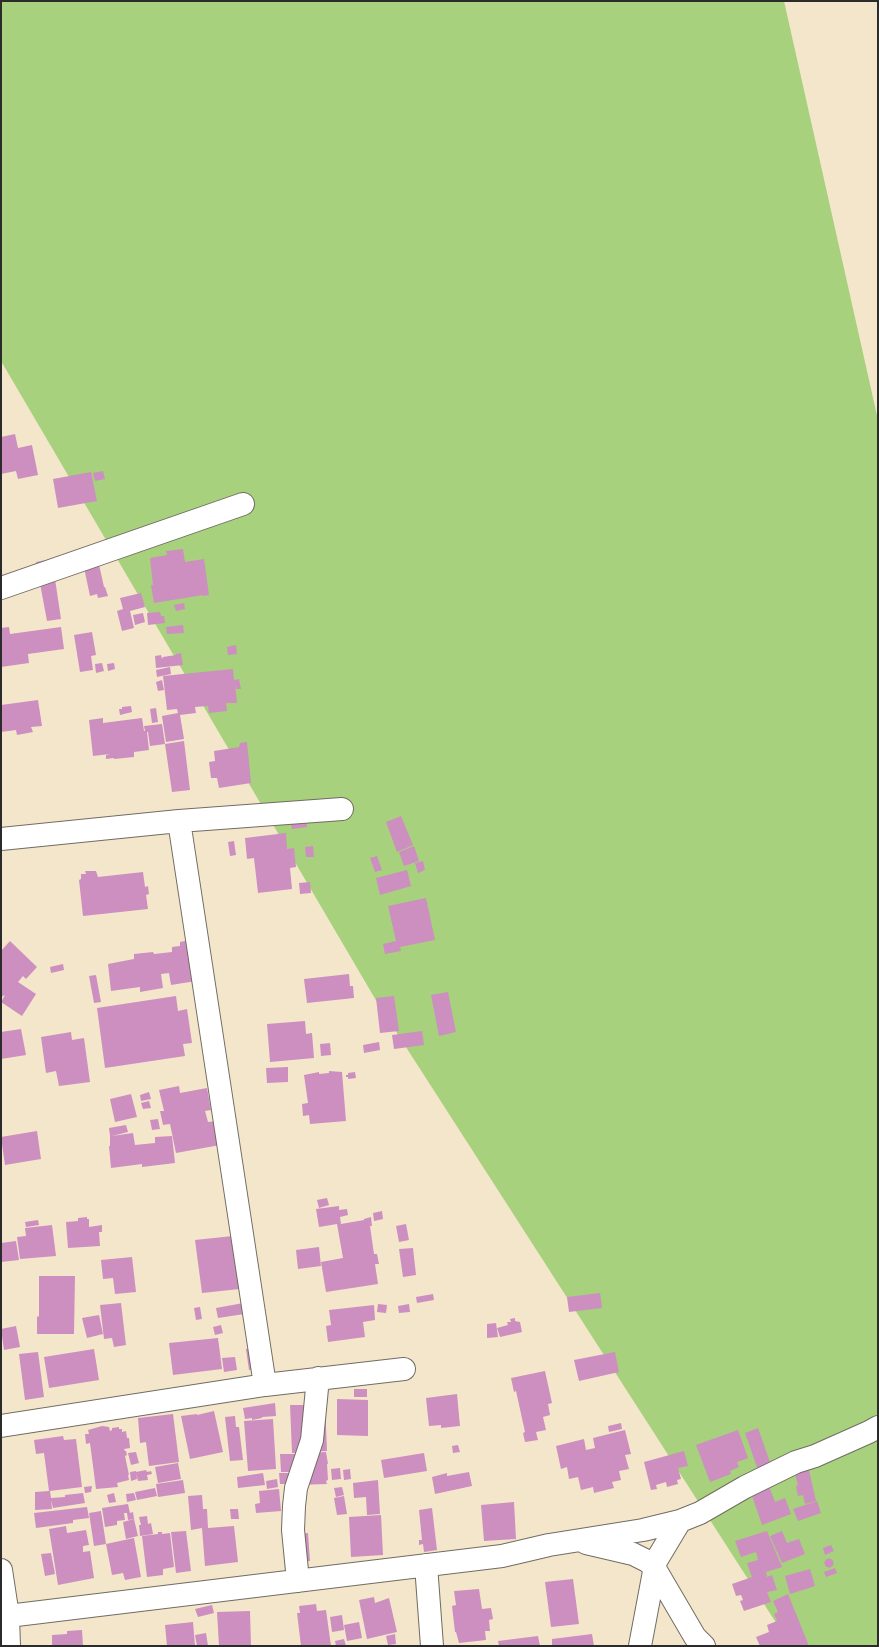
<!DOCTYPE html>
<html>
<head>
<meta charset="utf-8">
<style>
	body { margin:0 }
	#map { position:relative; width:879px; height:1647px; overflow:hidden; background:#f4e6cb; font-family:"Gochi Hand",sans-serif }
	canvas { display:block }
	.frame { position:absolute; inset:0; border:2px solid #2b2b2b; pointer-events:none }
</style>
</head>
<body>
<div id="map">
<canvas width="879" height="1647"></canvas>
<div class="frame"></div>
</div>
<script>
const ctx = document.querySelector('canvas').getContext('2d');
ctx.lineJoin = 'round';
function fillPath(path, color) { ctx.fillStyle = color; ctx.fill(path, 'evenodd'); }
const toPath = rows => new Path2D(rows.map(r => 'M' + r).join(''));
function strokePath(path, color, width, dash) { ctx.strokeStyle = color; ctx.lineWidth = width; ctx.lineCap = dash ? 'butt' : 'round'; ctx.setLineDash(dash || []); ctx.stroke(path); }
fillPath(toPath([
	[1,1,784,1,878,420,878,1646,791,1646,377,1002,1,361]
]), '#a7d17c');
fillPath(toPath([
	[15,434,18,448,32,445,38,475,18,479,16,471,1,474,1,437],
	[103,471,105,479,95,481,93,473],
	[91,472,97,501,58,508,53,479],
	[183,549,185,562,204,559,209,595,203,596,203,595,154,603,151,585,153,585,150,558,167,555,166,551],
	[52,559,61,619,47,621,36,562],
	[98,560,104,587,105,587,108,596,98,598,97,594,90,596,83,563],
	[141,593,145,607,130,611,134,628,122,631,117,611,123,609,120,598],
	[184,603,185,609,176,611,174,605],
	[160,612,161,616,164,616,165,623,148,625,147,613],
	[143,613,145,622,135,625,133,615],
	[183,625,184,633,167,634,166,627],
	[9,627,10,634,61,627,64,649,28,654,29,663,1,667,1,628],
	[92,632,96,655,91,656,93,670,80,672,74,635],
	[236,645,237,654,228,655,227,647],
	[181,653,183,665,156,668,155,656,161,655,162,659,163,657,176,655,176,654],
	[102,663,104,671,96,673,95,664],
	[114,663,115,669,108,671,107,664],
	[170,667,171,674,157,677,156,670],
	[233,669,234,680,239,679,241,689,236,689,235,685,237,703,226,703,227,711,209,713,208,706,195,707,196,713,180,715,184,739,166,742,162,716,178,713,177,709,167,710,163,676],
	[162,680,164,690,158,691,156,682],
	[38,700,42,726,31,727,33,732,17,735,16,730,1,732,1,705],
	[131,706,132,712,120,715,119,709,122,709,122,707],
	[156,708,158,722,152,723,150,709],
	[103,718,103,723,142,718,144,731,145,731,144,726,162,724,165,744,150,746,148,732,147,732,149,750,134,752,134,757,114,759,114,758,106,759,106,755,110,754,93,756,89,720],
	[184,741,190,790,172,792,165,744],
	[247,742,251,783,219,788,217,778,211,778,209,762,215,761,214,751,239,747,240,743],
	[401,816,413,845,397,852,386,822],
	[306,818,307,827,292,829,290,820],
	[286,833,287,849,294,848,296,867,290,868,292,889,258,893,254,858,247,859,245,838],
	[234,841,236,855,230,856,228,842],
	[313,846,314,857,306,857,305,847],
	[414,846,419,861,404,866,399,852],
	[377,856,382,870,375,872,370,858],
	[423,861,425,870,418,873,415,863],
	[407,870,411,886,380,895,376,878],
	[85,871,96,871,98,877,143,872,145,887,148,886,149,894,146,895,148,909,83,916,79,880,81,879,81,874,86,874],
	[310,882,311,893,300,894,299,883],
	[426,898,435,940,400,947,401,951,385,954,383,944,396,941,388,906],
	[190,940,196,981,171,985,169,973,161,974,163,988,140,992,140,987,111,991,108,964,134,959,134,954,153,952,154,954,172,952,172,947,180,946,180,942],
	[10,941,37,967,26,979,23,976,18,982,36,994,22,1016,1,1002,5,995,1,997,1,951],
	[63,964,64,970,51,973,50,967],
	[349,974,350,986,353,986,354,998,307,1003,304,979],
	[96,975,101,1002,94,1003,89,976],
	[448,992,456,1032,439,1036,431,995],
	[176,996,178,1011,187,1009,192,1043,183,1044,185,1056,105,1068,97,1008],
	[394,996,399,1031,380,1033,376,998],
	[305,1021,306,1034,312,1033,314,1058,270,1062,267,1024],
	[21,1029,26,1055,1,1059,1,1032],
	[422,1031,424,1045,394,1049,392,1035],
	[71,1032,72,1040,84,1038,90,1082,59,1086,56,1071,46,1073,41,1037],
	[379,1042,380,1050,364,1053,363,1045],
	[330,1043,331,1055,321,1056,320,1044],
	[288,1067,288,1082,267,1083,266,1068],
	[329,1071,342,1072,346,1121,310,1124,309,1115,303,1116,302,1104,308,1103,304,1075,319,1072,319,1074,329,1073],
	[355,1072,356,1078,348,1079,348,1077,346,1077,346,1075,348,1075,348,1073],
	[179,1086,180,1093,207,1088,211,1110,205,1111,208,1122,216,1121,220,1145,176,1153,170,1124,163,1125,160,1111,164,1111,159,1090],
	[149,1092,151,1099,141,1101,140,1095],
	[131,1094,137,1117,115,1122,110,1099],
	[149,1101,151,1108,143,1109,141,1103],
	[158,1119,160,1129,152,1130,150,1120],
	[126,1125,128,1132,112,1136,133,1133,135,1145,155,1143,155,1137,172,1136,175,1163,142,1167,142,1164,111,1168,109,1146,110,1146,110,1136,109,1128],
	[37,1131,41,1159,5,1165,1,1137],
	[327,1198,329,1205,319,1208,317,1200],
	[339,1206,339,1210,347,1209,348,1215,340,1217,341,1224,364,1220,364,1219,371,1217,372,1226,370,1226,374,1254,377,1254,379,1264,375,1264,378,1284,326,1292,321,1262,343,1258,337,1224,319,1227,316,1209],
	[382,1211,383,1219,374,1221,373,1213],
	[87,1217,87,1219,89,1219,89,1227,102,1225,102,1232,99,1232,100,1246,68,1248,66,1222,78,1221,78,1218],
	[38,1220,39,1225,26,1227,25,1222],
	[406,1224,409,1240,399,1242,396,1226],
	[52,1225,56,1256,20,1259,17,1237,26,1236,25,1228],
	[242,1235,249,1288,202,1293,195,1240],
	[16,1241,19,1260,1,1262,1,1243],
	[319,1247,321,1266,298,1269,296,1250],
	[413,1248,416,1275,403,1277,399,1249],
	[132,1257,136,1292,115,1294,113,1278,103,1279,101,1260],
	[39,1276,75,1276,74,1334,37,1334,37,1317,39,1316],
	[600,1293,602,1308,569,1312,567,1297],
	[433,1294,434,1300,417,1303,416,1297],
	[249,1302,251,1313,218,1318,216,1308],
	[121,1303,126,1345,114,1347,112,1338,120,1337,104,1339,100,1305],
	[378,1304,387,1305,386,1313,377,1312],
	[409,1304,410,1312,399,1313,398,1306],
	[374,1305,375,1320,363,1322,365,1337,328,1342,326,1326,331,1325,329,1310],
	[200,1307,202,1319,196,1320,194,1308],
	[99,1315,103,1334,87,1338,82,1318],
	[515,1318,515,1321,520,1322,522,1332,500,1337,497,1328,508,1325,507,1322,511,1322,510,1319],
	[496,1323,498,1337,487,1338,487,1324],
	[221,1325,223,1333,215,1335,213,1327],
	[16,1326,20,1347,4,1350,1,1329],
	[218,1338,222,1369,173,1375,169,1343],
	[259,1347,262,1368,249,1370,246,1349],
	[94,1349,99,1380,49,1388,44,1357],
	[38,1352,44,1397,25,1400,19,1354],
	[615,1352,619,1372,579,1381,574,1360],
	[235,1357,237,1370,224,1372,222,1358],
	[545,1371,552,1403,548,1404,550,1415,543,1417,546,1430,536,1432,538,1440,525,1442,523,1433,525,1432,516,1391,514,1392,511,1378],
	[354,1389,367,1389,367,1397,354,1397],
	[457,1394,460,1426,441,1428,441,1425,429,1426,426,1398],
	[337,1399,368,1400,368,1436,337,1435],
	[304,1402,325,1402,327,1451,292,1453,290,1405,304,1405],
	[275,1403,276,1416,262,1417,262,1418,252,1420,252,1418,245,1419,243,1408],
	[214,1411,223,1452,190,1459,181,1416,197,1414,197,1415],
	[173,1414,179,1462,149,1466,146,1442,140,1443,138,1418],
	[235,1416,236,1427,239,1427,243,1460,230,1461,225,1417],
	[273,1419,276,1469,248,1471,244,1421],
	[621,1423,622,1429,609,1432,608,1426],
	[102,1426,109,1427,110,1431,112,1430,112,1428,119,1427,119,1429,122,1429,122,1432,126,1431,127,1438,123,1438,129,1438,130,1448,124,1449,125,1451,126,1451,127,1455,125,1456,129,1475,128,1475,129,1480,117,1483,118,1487,96,1489,90,1443,86,1444,85,1434,89,1434,88,1430],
	[758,1428,771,1465,758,1470,745,1433],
	[625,1430,631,1454,625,1455,629,1469,619,1471,621,1480,612,1482,614,1488,594,1493,593,1487,581,1490,578,1477,569,1479,567,1467,561,1469,556,1446,584,1439,586,1450,595,1448,593,1438],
	[738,1430,748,1458,737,1462,739,1467,730,1471,731,1474,710,1482,696,1445],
	[63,1436,64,1440,76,1439,82,1487,50,1491,51,1498,65,1497,65,1495,83,1493,85,1503,53,1508,51,1500,52,1509,35,1510,35,1492,49,1491,44,1453,36,1454,34,1440],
	[458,1445,460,1452,453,1453,452,1446],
	[684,1451,688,1466,678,1468,681,1479,677,1480,678,1484,667,1487,666,1482,656,1485,657,1489,651,1490,644,1462],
	[136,1452,139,1463,131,1465,128,1453],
	[326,1452,328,1464,327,1464,328,1480,326,1481,327,1484,297,1485,312,1453],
	[424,1453,427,1471,384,1478,381,1460],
	[280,1454,295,1454,295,1472,281,1472],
	[178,1463,181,1479,158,1483,155,1467],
	[808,1466,816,1501,805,1504,803,1495,798,1496,796,1486,798,1485,794,1470],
	[340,1468,341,1479,332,1480,331,1469],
	[350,1469,351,1479,344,1480,343,1470],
	[146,1470,147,1472,151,1471,152,1474,147,1475,148,1480,138,1481,136,1472],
	[136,1471,137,1479,131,1481,130,1472],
	[469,1472,472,1486,435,1494,432,1477,447,1473,447,1476],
	[263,1473,265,1485,238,1488,237,1477],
	[279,1473,293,1473,293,1484,280,1484],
	[277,1479,278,1487,267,1489,266,1481],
	[183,1480,185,1493,158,1497,156,1484],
	[378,1480,380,1514,367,1515,366,1497,354,1498,353,1483],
	[767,1481,775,1502,785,1498,791,1514,762,1525,749,1487],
	[92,1486,91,1492,85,1493,84,1487],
	[342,1487,344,1495,336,1497,334,1488],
	[155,1488,157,1496,137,1500,135,1492],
	[279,1489,281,1511,256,1513,255,1504,260,1503,259,1491],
	[114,1493,116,1502,109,1503,107,1495],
	[134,1493,136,1500,127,1502,126,1494],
	[202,1495,203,1509,207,1509,208,1528,234,1526,238,1562,205,1566,202,1528,191,1530,188,1496],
	[344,1496,347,1514,337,1515,334,1498],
	[817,1501,821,1513,798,1521,793,1509],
	[514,1502,516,1539,484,1541,481,1505],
	[128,1504,130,1513,133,1512,134,1519,128,1520,127,1513,124,1513,125,1520,117,1521,117,1525,105,1527,102,1508],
	[87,1507,89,1518,73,1520,73,1523,36,1528,34,1513],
	[432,1508,437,1550,424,1552,423,1544,419,1545,419,1540,422,1540,419,1510],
	[230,1509,238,1509,239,1519,231,1519],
	[101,1511,106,1544,94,1546,89,1513],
	[381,1515,383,1555,351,1557,349,1517],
	[147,1516,148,1524,151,1523,153,1534,140,1536,139,1525,141,1525,139,1517],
	[134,1519,138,1536,126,1539,123,1522],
	[66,1526,67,1533,86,1530,89,1545,83,1546,83,1552,90,1551,94,1578,58,1585,49,1529],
	[186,1531,191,1571,176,1573,171,1532],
	[767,1531,782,1567,766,1572,767,1577,772,1575,777,1590,767,1592,771,1602,744,1611,740,1601,743,1600,741,1595,736,1596,732,1584,752,1577,747,1563,758,1560,756,1552,741,1557,735,1541],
	[782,1531,787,1543,799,1539,805,1554,782,1563,770,1536],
	[158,1532,162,1532,162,1534,170,1533,174,1567,163,1569,163,1575,147,1577,142,1536,158,1534],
	[308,1533,310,1561,296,1562,294,1535],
	[134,1538,141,1577,125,1580,123,1573,112,1575,106,1544],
	[831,1545,834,1551,825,1555,823,1548],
	[51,1553,55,1574,45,1576,41,1554],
	'824.5 1563a4.5 4.5 0 1 1 9 0a4.5 4.5 0 1 1-9 0Z',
	[835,1568,837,1573,826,1577,824,1572],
	[810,1569,815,1586,790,1594,785,1576],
	[573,1579,579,1624,551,1627,545,1582],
	[479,1589,482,1609,491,1608,493,1619,489,1620,490,1631,485,1631,486,1640,459,1643,456,1632,455,1632,452,1606,456,1605,454,1591],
	[788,1594,809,1646,760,1646,756,1637,769,1632,767,1625,777,1621,774,1614,778,1612,773,1601],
	[374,1597,375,1603,389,1598,397,1632,367,1639,359,1600],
	[316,1604,317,1611,326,1610,331,1646,301,1646,297,1613,300,1613,299,1606],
	[212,1605,214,1613,198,1617,195,1609],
	[250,1611,251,1646,219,1646,217,1612],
	[342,1615,344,1630,332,1632,330,1617],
	[193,1622,195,1646,167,1646,165,1625],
	[359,1622,362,1638,347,1641,344,1625],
	[82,1630,83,1646,52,1646,52,1635,67,1634,67,1631],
	[206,1633,208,1646,197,1646,195,1635],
	[395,1634,396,1644,388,1645,386,1636],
	[592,1634,594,1646,552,1646,552,1639],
	[538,1636,540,1646,499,1646,498,1641],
	[344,1639,346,1646,336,1646,335,1641]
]), '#cc8fc0');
const minor = toPath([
	[1,588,243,504],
	[179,821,265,1385],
	[1,839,179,821,342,809],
	[1,1426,265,1385,404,1369],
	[586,1543,633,1554,647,1561,654,1567,695,1637,704,1646],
	[426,1565,432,1646],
	[1,1570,8,1616,9,1646],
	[298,1581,293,1530,294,1506,296,1488,312,1440,318,1378],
	[8,1616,502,1556,549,1545,643,1530,680,1521,700,1513,745,1487,796,1462,815,1456,869,1432,878,1427],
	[640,1646,656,1561,680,1521]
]);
strokePath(minor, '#716c63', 24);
strokePath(minor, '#fff', 22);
</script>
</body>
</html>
